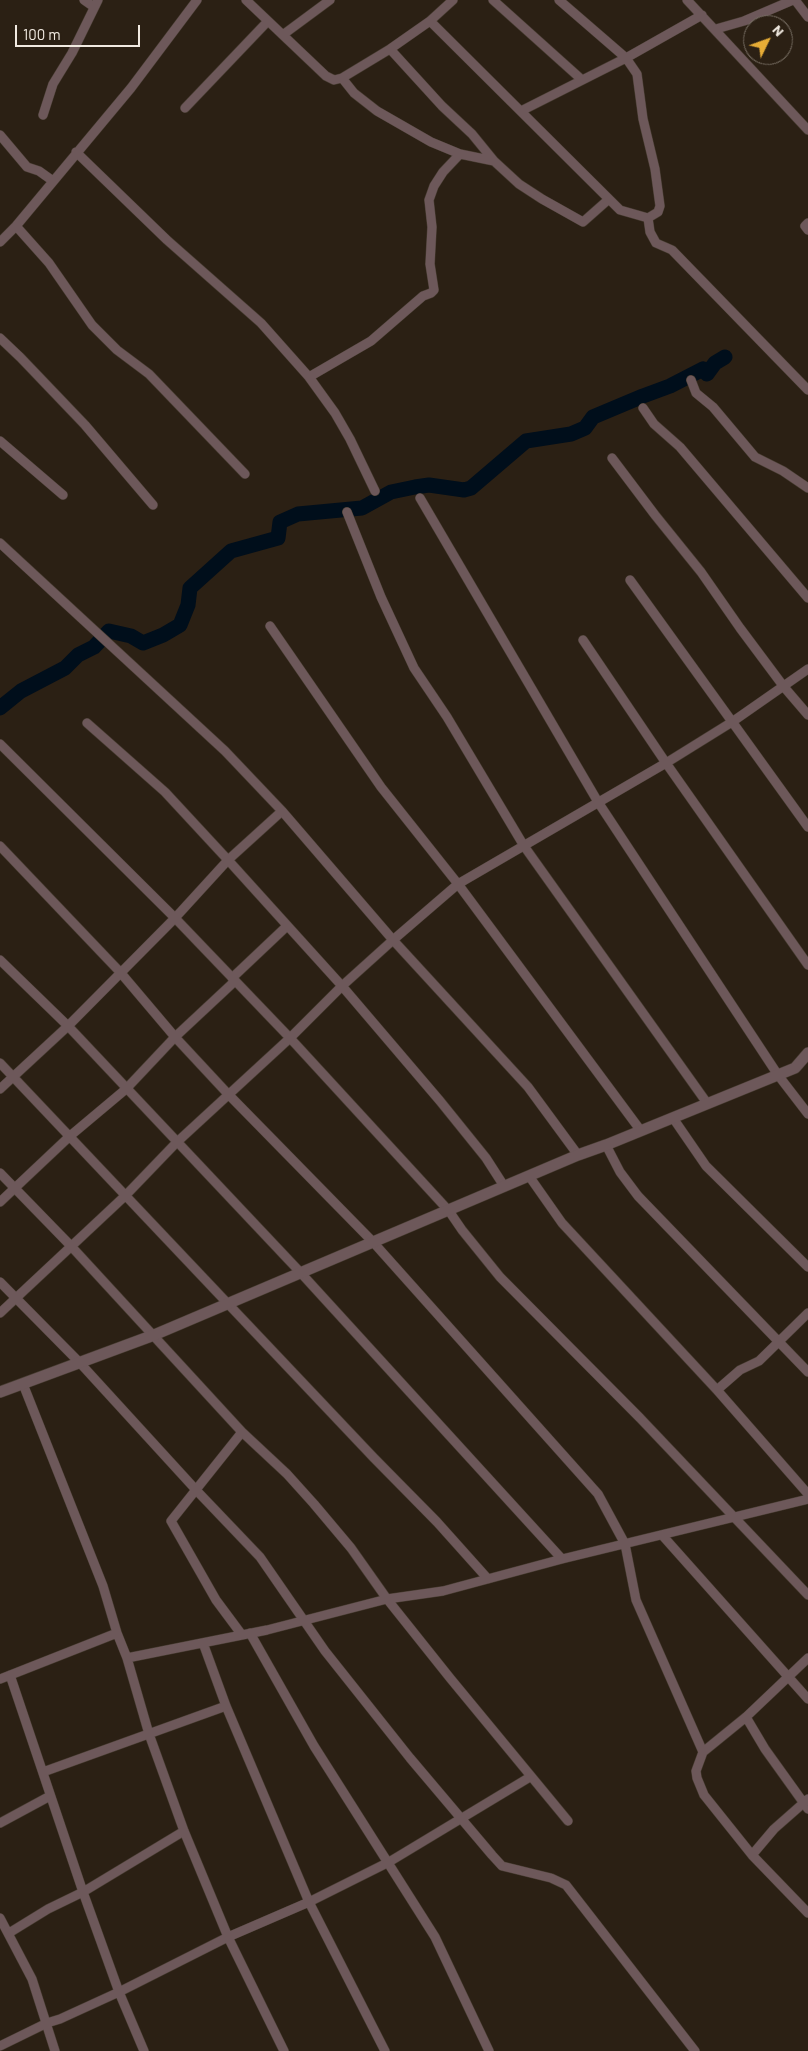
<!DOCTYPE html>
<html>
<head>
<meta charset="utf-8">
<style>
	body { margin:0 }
	#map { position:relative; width:808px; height:2051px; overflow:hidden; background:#2b2014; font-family:Barlow,sans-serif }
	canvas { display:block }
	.north { position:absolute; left:743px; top:15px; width:50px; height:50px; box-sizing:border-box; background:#2b2014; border:1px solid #7a7166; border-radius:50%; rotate:48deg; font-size:14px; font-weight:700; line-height:20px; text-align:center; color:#f1eae1 }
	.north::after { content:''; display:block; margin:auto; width:18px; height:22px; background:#e6ac36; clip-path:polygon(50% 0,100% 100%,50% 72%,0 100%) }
	.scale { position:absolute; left:15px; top:25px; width:125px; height:22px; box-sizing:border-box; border:2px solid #f1eae1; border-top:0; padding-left:6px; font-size:15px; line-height:18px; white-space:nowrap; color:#f1eae1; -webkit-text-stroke:4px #2b2014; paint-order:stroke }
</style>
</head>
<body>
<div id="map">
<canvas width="808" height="2051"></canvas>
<div class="north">N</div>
<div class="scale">100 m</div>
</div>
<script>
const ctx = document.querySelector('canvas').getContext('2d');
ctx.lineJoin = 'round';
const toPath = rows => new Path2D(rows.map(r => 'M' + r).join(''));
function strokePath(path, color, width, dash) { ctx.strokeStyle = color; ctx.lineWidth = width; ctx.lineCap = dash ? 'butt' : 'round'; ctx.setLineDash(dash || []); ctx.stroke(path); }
strokePath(toPath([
	[0,708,21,691,65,668,78,655,94,647,109,631,131,636,143,643,163,635,180,625,188,605,190,588,231,551,278,538,280,522,298,514,362,508,391,492,415,487,429,485,464,490,471,488,526,441,571,434,585,428,593,417,643,396,670,386,703,369,707,374,715,363,725,357]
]), '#000e1b', 15);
const minor = toPath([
	[84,0,94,7],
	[246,0,326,76,334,80,342,78,390,49,430,21,453,0],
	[493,0,581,79],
	[559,0,626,58,637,74,643,119,655,169,660,206,658,212,648,218,650,232,656,243,672,250,808,390],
	[687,0,808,130],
	[795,0,808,17],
	[430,21,620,210,648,218],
	[716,29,744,21,793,0],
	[284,34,330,0],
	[390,49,442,106,472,134,494,161,519,184,542,199,583,222,609,199],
	[342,78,354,93,377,111,431,142,460,154,494,161],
	[185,108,268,21],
	[521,111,626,58,702,15],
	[43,115,53,84,72,53,98,0],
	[0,135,27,167,39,171,53,181],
	[76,152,167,240,261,323,309,377,335,413,350,439,375,491],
	[808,223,805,226,808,230],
	[16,226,49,263,92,325,117,350,149,374,245,474],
	[0,242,16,226,131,88,197,0],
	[0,338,20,357,85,425,153,505],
	[309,377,371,341,423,296,431,293,434,290,430,264,432,227,429,200,434,186,443,172,460,154],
	[691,380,696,393,713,407,755,457,783,471,808,488],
	[643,408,654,424,680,447,808,598],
	[0,441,63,495],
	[612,458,655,515,701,572,740,628,784,687,808,715],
	[420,498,598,802,778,1075,808,1114],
	[347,512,381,597,414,668,447,717,524,846,707,1103],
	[0,543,225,751,282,811,393,940,528,1087,578,1155],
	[630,580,808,827],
	[270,626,381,787,458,884,641,1131],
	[583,640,666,763,808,965],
	[87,723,165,792,228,860,342,986,440,1101,486,1158,504,1186],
	[0,744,175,918,290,1038,449,1211,462,1230,500,1277,640,1418,808,1595],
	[0,846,120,972,175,1037,228,1094,373,1242,598,1494,625,1544,636,1600,703,1752,696,1771,697,1778,704,1795,752,1855,808,1913],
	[0,960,68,1026,300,1272,562,1559],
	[232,978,287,926],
	[0,1063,374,1458,437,1522,488,1579],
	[0,1089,68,1026,175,918,228,860,282,811],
	[673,1118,706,1166,808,1267],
	[606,1145,620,1172,638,1196,808,1372],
	[0,1173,70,1245,242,1432,287,1474,314,1504,351,1548,387,1599,450,1678,568,1821],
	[529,1176,562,1223,717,1390,808,1494],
	[0,1202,70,1136,126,1089,175,1037,235,981],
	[0,1282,80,1363,197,1491,260,1557,325,1651,410,1758,492,1855,502,1866,551,1878,566,1885,695,2051],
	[0,1313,126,1195,176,1143,290,1038,342,986,393,940,458,884,666,763,732,722,808,669],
	[23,1384,103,1586,117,1633,127,1658,149,1734,184,1831,228,1937,284,2051],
	[717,1390,740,1370,759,1361,808,1313],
	[662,1535,808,1699],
	[250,1633,314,1746,435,1937,489,2051],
	[242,1635,216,1600,171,1521,242,1432],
	[203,1643,226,1706,309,1902,385,2051],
	[127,1658,267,1630,387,1599,443,1591,562,1559,808,1499],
	[10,1675,83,1892,119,1992,144,2051],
	[0,1679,117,1633],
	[746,1717,765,1749,808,1809],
	[703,1752,746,1717,808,1658],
	[43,1772,226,1706],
	[0,1823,50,1796],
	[752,1855,774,1829,808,1799],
	[0,1918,32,1979,55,2051],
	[9,1933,48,1909,83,1892,184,1831],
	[0,2046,47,2023,60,2019,119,1992,228,1937,309,1902,389,1862,530,1777]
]);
const tertiary = toPath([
	[0,1392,154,1335,578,1155,606,1145,795,1068,808,1053]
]);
strokePath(minor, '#473c31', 10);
strokePath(tertiary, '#473c31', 12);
strokePath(minor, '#6d585a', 9);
strokePath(tertiary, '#6d585a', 11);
</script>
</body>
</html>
